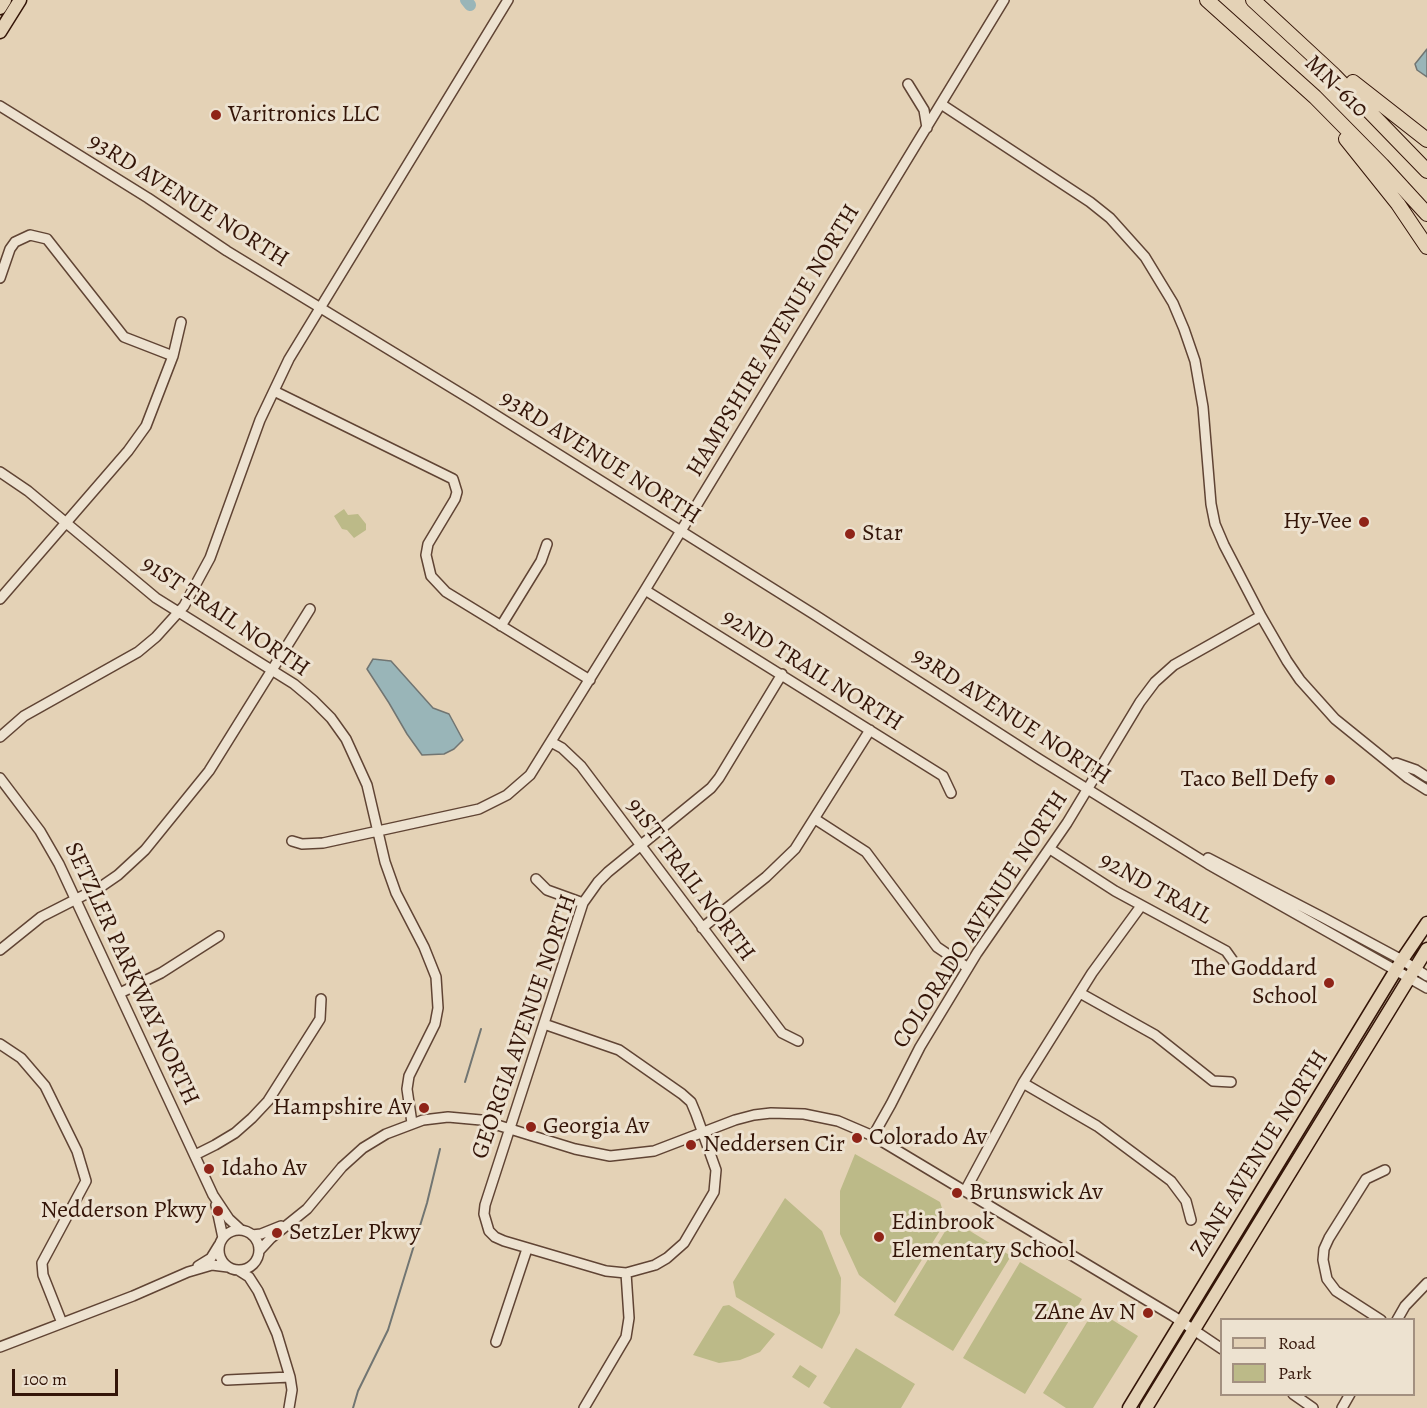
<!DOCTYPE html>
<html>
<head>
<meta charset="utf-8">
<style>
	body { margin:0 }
	#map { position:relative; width:1427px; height:1408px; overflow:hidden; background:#e4d2b6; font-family:Alegreya,serif }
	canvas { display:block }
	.legend { position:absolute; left:1220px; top:1318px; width:195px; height:78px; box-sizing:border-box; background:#ede2d0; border:2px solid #a39080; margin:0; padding:8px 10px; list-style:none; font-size:18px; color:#341508 }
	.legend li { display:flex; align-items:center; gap:12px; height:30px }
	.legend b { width:30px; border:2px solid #a39080 }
	.scale { position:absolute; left:12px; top:1369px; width:106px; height:27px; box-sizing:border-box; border:3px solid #341508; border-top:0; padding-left:8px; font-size:18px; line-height:21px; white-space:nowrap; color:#341508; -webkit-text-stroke:4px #ede2d0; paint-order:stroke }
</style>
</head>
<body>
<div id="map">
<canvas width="1427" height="1408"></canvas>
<ul class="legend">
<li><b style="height:8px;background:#e4d2b6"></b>Road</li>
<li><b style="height:16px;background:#bcba88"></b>Park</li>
</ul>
<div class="scale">100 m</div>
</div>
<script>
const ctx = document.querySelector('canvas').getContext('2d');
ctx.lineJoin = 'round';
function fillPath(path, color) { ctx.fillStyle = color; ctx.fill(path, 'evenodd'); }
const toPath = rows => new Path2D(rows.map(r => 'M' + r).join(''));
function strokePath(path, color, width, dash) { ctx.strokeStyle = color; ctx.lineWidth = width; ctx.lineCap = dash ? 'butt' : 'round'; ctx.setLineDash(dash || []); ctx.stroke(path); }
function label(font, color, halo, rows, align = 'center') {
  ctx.font = font + ' Alegreya,serif'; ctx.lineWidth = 6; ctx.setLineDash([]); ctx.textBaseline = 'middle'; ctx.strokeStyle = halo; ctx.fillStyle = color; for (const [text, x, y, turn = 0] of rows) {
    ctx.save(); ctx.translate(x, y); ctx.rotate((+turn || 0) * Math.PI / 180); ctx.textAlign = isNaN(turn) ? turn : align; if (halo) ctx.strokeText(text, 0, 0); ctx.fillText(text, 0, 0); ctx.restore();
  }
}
fillPath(toPath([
	[344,509,348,515,358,514,366,524,366,530,354,538,347,530,342,529,334,516],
	[855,1154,940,1202,946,1221,895,1303,859,1275,840,1234,840,1191],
	[785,1198,822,1231,841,1278,840,1313,822,1349,736,1297,733,1282],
	[952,1220,1011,1256,953,1351,894,1315],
	[1020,1262,1082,1299,1025,1394,963,1358],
	[729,1305,775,1334,760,1352,740,1360,719,1363,693,1355,723,1306],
	[1095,1309,1138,1336,1093,1408,1066,1408,1043,1393],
	[856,1348,915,1384,901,1408,831,1408,823,1403],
	[800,1365,817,1376,809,1388,792,1377]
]), '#bcba88');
const water = toPath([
	[1427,49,1427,77,1417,70,1415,64,1427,49],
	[373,659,391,661,433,708,449,714,463,740,454,749,444,754,422,755,407,734,389,703,367,669,373,659]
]);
fillPath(water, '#99b5b8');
strokePath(water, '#717572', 1.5);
strokePath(toPath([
	[465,1082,481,1029],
	[353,1408,358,1391,388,1330,427,1203,440,1149]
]), '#717572', 2);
strokePath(toPath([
	[466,0,470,5]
]), '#99b5b8', 12);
const minor = toPath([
	[908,84,924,110,927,128],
	[941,104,1090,202,1110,218,1145,257,1173,303,1184,329,1195,361,1203,407,1211,504,1215,524,1224,545,1261,616,1287,661,1300,680,1335,719,1408,778,1427,790],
	[0,106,148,198,227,251,475,402,815,615,1039,759,1208,864,1427,988],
	[0,278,10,249,15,242,30,235,47,239,124,337,173,356],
	[274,391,453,479,457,492,455,499,428,544,426,555,431,576,446,592,590,680],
	[0,472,28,491,156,598,294,684,313,700,331,718,346,739,367,785,385,862,396,893,424,947,436,977,438,1008,435,1024,409,1076,407,1089,412,1123],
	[645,590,943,776,951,793],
	[0,599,128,451,146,426,173,356,181,322],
	[501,626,541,561,547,544],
	[0,737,24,716,138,652,156,637,184,606,210,558,260,420,289,359,508,0],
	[551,742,562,748,581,766,782,1033,798,1041],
	[1396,763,1416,770,1427,777],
	[0,778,40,831,59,864,213,1195,229,1219,241,1230],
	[815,819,866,852,937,947,968,968],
	[292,841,302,844,323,843,479,809,507,795,530,775,645,590,1004,0],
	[1050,849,1115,891,1226,951,1236,965],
	[1208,858,1322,917,1402,960,1427,976],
	[536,879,547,890,583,903],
	[702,928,766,877,795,849,870,730],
	[0,950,41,917,102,886,118,875,145,850,209,771,310,609],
	[120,993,161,973,219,936],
	[1080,993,1155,1035,1213,1081,1231,1082],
	[544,1024,619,1050,682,1094,691,1102,696,1114,716,1170,714,1192,684,1243,667,1258,655,1265,626,1273,606,1271,504,1241,495,1237,489,1231,484,1214,485,1205,583,903,598,882,608,872,711,788,719,778,782,674],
	[0,1044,21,1058,45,1086,77,1151,86,1181,42,1263,43,1275,62,1323],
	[1023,1083,1097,1126,1171,1181,1186,1201,1191,1220],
	[873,1136,891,1104,920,1047,977,953,1067,823,1140,702,1155,682,1174,665,1261,616],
	[195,1155,215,1145,235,1133,252,1118,268,1101,320,1019,321,999],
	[965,1191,1023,1083,1092,973,1141,906],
	[216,1205,223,1238],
	'219 1250a20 20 0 1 1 40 0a20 20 0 1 1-40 0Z',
	[252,1235,261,1234,281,1226],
	[259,1251,271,1238,307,1209,342,1167,363,1148,386,1134,423,1120,448,1117,481,1120,575,1149,610,1156,654,1151,735,1120,754,1115,771,1113,804,1114,838,1121,873,1136,1173,1316,1222,1349],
	[198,1266,211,1258,219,1245],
	[238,1270,249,1277,258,1291,277,1334,290,1377,292,1390,289,1408],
	[1381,1320,1336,1291,1327,1279,1323,1260,1324,1249,1329,1238,1366,1179,1385,1170],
	[1397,1320,1405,1306,1427,1283],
	[496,1342,527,1249],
	[0,1347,133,1296,188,1272,212,1265,228,1267],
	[227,1380,290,1377],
	[1293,1394,1313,1408],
	[584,1408,626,1337,629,1318,626,1273],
	[1342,1408,1350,1394]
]);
const major = toPath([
	[0,8,5,0],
	[0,32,20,0],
	[1129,1408,1402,960,1427,923],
	[1146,1408,1427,949]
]);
const highway = toPath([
	[1207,0,1315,97,1382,165,1427,214],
	[1253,0,1334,75,1427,171],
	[1353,82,1427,140],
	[1346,139,1398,204,1427,247]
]);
strokePath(minor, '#604434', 12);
strokePath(major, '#341508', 15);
strokePath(highway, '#341508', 16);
strokePath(minor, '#ede2d0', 9);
strokePath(major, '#e4d2b6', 12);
strokePath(highway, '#e4d2b6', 14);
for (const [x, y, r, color] of [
	[216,115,6,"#8f2418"],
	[1364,522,6,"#8f2418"],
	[850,534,6,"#8f2418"],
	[1330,780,6,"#8f2418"],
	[1329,983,6,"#8f2418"],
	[424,1108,6,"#8f2418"],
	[531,1127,6,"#8f2418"],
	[857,1138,6,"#8f2418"],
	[691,1145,6,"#8f2418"],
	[209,1169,6,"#8f2418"],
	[957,1193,6,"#8f2418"],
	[218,1211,6,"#8f2418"],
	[277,1233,6,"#8f2418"],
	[879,1237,6,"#8f2418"],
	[1148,1313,6,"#8f2418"]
]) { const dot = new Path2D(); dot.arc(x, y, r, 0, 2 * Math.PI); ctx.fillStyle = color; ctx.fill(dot); strokePath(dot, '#ede2d0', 2); }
label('24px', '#341508', '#ede2d0', [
	["MN-610",1336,87,44],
	["93RD AVENUE NORTH",188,201,32],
	["HAMPSHIRE AVENUE NORTH",774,341,-59],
	["93RD AVENUE NORTH",600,458,32],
	["91ST TRAIL NORTH",225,617,34],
	["92ND TRAIL NORTH",812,671,32],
	["93RD AVENUE NORTH",1011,717,33],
	["91ST TRAIL NORTH",690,880,53],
	["92ND TRAIL",1155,889,29],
	["COLORADO AVENUE NORTH",981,920,-57],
	["SETZLER PARKWAY NORTH",131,974,65],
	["GEORGIA AVENUE NORTH",525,1027,-71],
	["ZANE AVENUE NORTH",1260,1154,-58]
]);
label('24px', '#341508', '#ede2d0', [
	["Varitronics LLC",228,115],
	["Hy-Vee",1352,522,"right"],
	["Star",862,534],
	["Taco Bell Defy",1318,780,"right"],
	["The Goddard",1317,969,"right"],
	["School",1317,997,"right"],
	["Hampshire Av",412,1108,"right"],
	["Georgia Av",543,1127],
	["Colorado Av",869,1138],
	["Neddersen Cir",703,1145],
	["Idaho Av",221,1169],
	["Brunswick Av",969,1193],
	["Nedderson Pkwy",206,1211,"right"],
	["Edinbrook",891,1223],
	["Elementary School",891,1251],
	["SetzLer Pkwy",289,1233],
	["ZAne Av N",1136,1313,"right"]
], 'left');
</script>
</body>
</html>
